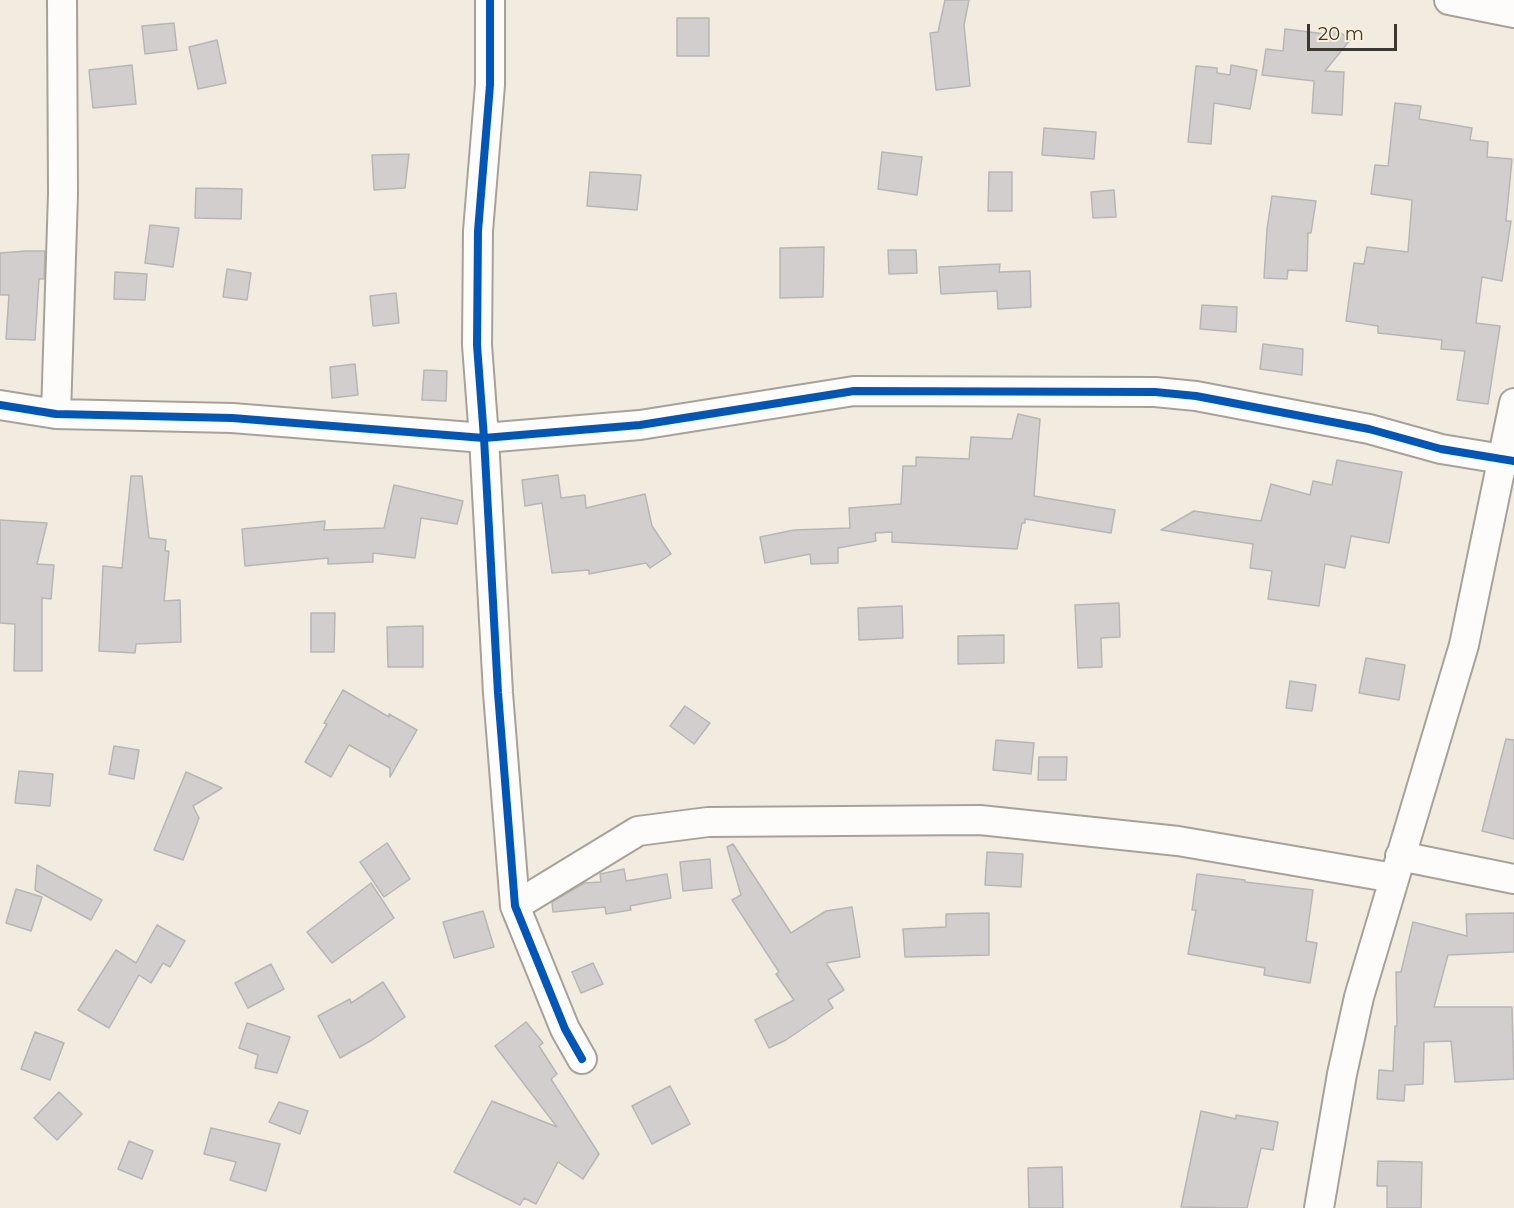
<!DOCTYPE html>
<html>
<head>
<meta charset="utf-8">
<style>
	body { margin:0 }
	#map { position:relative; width:1514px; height:1208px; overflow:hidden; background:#f1ebe0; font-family:Montserrat,sans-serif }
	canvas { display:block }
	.scale { position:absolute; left:1307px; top:24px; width:90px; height:27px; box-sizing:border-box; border:3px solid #3c372f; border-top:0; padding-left:8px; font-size:18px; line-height:21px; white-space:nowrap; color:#3c372f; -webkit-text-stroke:4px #f9eed8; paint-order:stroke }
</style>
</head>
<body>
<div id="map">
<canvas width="1514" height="1208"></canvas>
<div class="scale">20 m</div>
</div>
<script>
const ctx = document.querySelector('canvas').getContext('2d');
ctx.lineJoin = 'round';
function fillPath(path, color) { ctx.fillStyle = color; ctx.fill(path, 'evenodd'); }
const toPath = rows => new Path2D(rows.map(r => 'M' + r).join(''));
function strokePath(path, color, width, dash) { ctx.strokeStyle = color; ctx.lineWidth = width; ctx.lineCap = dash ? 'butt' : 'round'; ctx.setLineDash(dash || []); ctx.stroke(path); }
const building = toPath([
	[945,0,969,0,964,25,970,86,936,90,930,33,938,32,945,0],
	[677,18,709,18,709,56,677,56,677,18],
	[174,23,177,50,145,54,142,26,174,23],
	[1332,26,1350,40,1325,71,1344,72,1342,115,1312,113,1314,81,1262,75,1266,49,1283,51,1285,29,1326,34,1332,26],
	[217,40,226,83,198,89,189,47,217,40],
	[132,65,136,104,93,108,89,70,132,65],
	[1231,65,1257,70,1250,109,1214,103,1211,144,1188,142,1196,66,1217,68,1217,73,1230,75,1231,65],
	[1395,103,1421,106,1419,119,1472,128,1470,140,1488,142,1487,157,1512,159,1506,221,1511,221,1502,281,1482,277,1476,323,1500,326,1488,404,1457,400,1465,351,1441,349,1442,340,1378,333,1378,326,1346,321,1354,263,1364,264,1367,247,1408,252,1412,200,1371,194,1375,165,1388,166,1395,103],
	[1044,128,1096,132,1094,159,1042,155,1044,128],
	[882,152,922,157,917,195,878,189,882,152],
	[409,154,405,188,374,190,372,155,409,154],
	[590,172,641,175,637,210,587,206,590,172],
	[989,172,1012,172,1012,211,988,211,989,172],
	[196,188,242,189,241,219,195,218,196,188],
	[1114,190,1116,217,1093,218,1091,192,1114,190],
	[1272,196,1316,201,1311,233,1308,233,1307,271,1288,270,1287,279,1264,278,1267,229,1272,196],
	[150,225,179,228,173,267,145,263,150,225],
	[824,247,823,297,780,298,780,248,824,247],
	[888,250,916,250,917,273,889,274,888,250],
	[26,251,45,251,44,279,39,279,35,340,6,339,9,295,0,295,0,253,26,251],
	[1000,264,999,272,1030,271,1031,307,998,309,997,291,941,294,939,267,1000,264],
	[227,269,251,273,247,300,223,297,227,269],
	[115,272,147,274,145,300,114,299,115,272],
	[396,293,399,323,373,326,370,296,396,293],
	[1202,305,1237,307,1236,332,1200,329,1202,305],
	[1263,344,1303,349,1302,375,1260,369,1263,344],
	[355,364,358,395,332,398,330,367,355,364],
	[424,370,447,371,446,401,422,400,424,370],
	[1018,414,1040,419,1034,496,1115,510,1111,533,1025,519,1025,523,1022,523,1017,549,892,542,892,532,875,533,876,541,838,548,838,563,811,564,810,554,765,563,760,537,794,530,850,528,849,508,901,504,903,466,916,466,916,457,969,459,971,437,1012,439,1018,414],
	[1337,460,1402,472,1389,543,1351,536,1345,568,1325,564,1319,606,1268,599,1272,571,1250,568,1253,544,1161,530,1194,511,1261,521,1271,484,1310,495,1313,481,1332,485,1337,460],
	[558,475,561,498,585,495,586,508,645,494,652,526,671,554,650,568,646,563,589,574,589,570,552,573,542,503,525,506,522,480,558,475],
	[131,476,142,476,149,538,166,540,165,551,169,551,164,601,180,600,181,642,136,644,135,653,99,651,103,566,122,568,131,476],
	[394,485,463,501,457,524,421,518,415,558,373,553,373,562,328,564,328,558,245,566,242,529,325,521,324,530,384,528,394,485],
	[0,520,47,523,37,564,54,565,51,599,42,598,42,671,14,671,15,624,0,623,0,520],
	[1119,603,1120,637,1101,638,1102,667,1078,668,1075,605,1119,603],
	[902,606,903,638,859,640,858,608,902,606],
	[311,613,335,613,334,652,311,652,311,613],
	[423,626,423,667,388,667,387,627,423,626],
	[1004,635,1004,663,958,664,958,636,1004,635],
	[1366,658,1405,665,1399,700,1359,693,1366,658],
	[1290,681,1316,685,1312,711,1286,708,1290,681],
	[343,690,389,717,389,714,417,730,390,777,390,768,349,745,331,777,305,762,327,724,324,723,343,690],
	[685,706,710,723,694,744,670,726,685,706],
	[1506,739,1514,740,1514,839,1482,831,1506,739],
	[996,740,1034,743,1031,774,993,770,996,740],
	[114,746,139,750,134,779,109,774,114,746],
	[1039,757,1067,757,1066,780,1038,780,1039,757],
	[19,771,53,774,50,806,15,803,19,771],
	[186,772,222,788,193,806,199,818,183,860,154,850,186,772],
	[387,843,410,879,384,897,360,862,387,843],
	[733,844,791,933,826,911,852,907,860,957,826,963,844,990,828,1000,833,1008,786,1040,769,1048,755,1020,794,1000,776,974,779,972,732,900,741,895,727,847,733,844],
	[987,852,1023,854,1021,887,985,885,987,852],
	[710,859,712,888,683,891,680,862,710,859],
	[37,865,102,900,91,920,35,890,37,865],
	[624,869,626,881,667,874,671,898,630,906,631,910,606,914,605,907,553,912,552,902,584,883,601,882,600,874,624,869],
	[1197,874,1245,880,1245,882,1313,890,1306,941,1317,943,1310,983,1264,975,1265,968,1188,954,1196,910,1192,910,1197,874],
	[371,883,394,918,332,963,307,932,371,883],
	[16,889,42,897,31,931,6,923,16,889],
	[483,911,494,947,454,958,443,922,483,911],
	[989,913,989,955,905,957,903,929,946,927,946,914,989,913],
	[1514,913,1514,952,1448,955,1434,1007,1512,1007,1514,1079,1455,1082,1451,1041,1424,1042,1423,1084,1405,1085,1404,1101,1377,1099,1379,1070,1393,1071,1395,1026,1397,1026,1396,972,1401,972,1413,922,1467,936,1466,914,1514,913],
	[157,925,185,941,170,967,163,963,151,983,139,975,109,1028,78,1010,116,950,136,963,157,925],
	[593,963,603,984,581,993,572,972,593,963],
	[271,964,284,989,248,1008,235,983,271,964],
	[383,982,405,1017,372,1040,340,1058,318,1016,350,999,351,1003,383,982],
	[526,1022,543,1043,539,1046,557,1074,551,1079,599,1154,583,1179,558,1162,536,1204,524,1198,520,1205,454,1172,492,1101,557,1127,495,1046,526,1022],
	[247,1023,290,1037,277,1073,255,1068,258,1055,239,1048,247,1023],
	[35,1032,64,1043,50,1080,21,1069,35,1032],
	[670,1086,690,1124,652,1144,632,1106,670,1086],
	[59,1092,82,1114,57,1140,34,1118,59,1092],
	[279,1102,308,1111,300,1134,269,1122,279,1102],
	[1201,1111,1236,1119,1236,1115,1278,1122,1273,1150,1261,1148,1247,1208,1181,1207,1201,1111],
	[211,1128,280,1144,266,1191,230,1180,236,1162,204,1154,211,1128],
	[129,1141,153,1151,142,1179,118,1169,129,1141],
	[1378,1161,1422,1162,1421,1208,1387,1208,1387,1186,1377,1186,1378,1161],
	[1062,1167,1063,1208,1029,1208,1028,1168,1062,1167]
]);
fillPath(building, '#d1cecd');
strokePath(building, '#b8b6b5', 1.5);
const street = toPath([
	[490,0,490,85,478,231,477,345,484,438,498,693,515,906,565,1029,582,1059],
	[1449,0,1514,13],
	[0,405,56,414,232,418,484,438,640,425,854,391,1155,392,1196,396,1369,429,1441,449,1514,461],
	[56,414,63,194,62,0],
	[1400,856,1514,879],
	[515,906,638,831,708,822,980,820,1178,841,1394,878],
	[1319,1208,1342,1074,1359,997,1464,645,1514,403]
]);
strokePath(street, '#a7a299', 32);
strokePath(street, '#fdfcfa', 28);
strokePath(toPath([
	[490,0,490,85,478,231,477,345,484,438,498,693,515,906,565,1029,582,1059],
	[0,405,56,414,232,418,484,438,640,425,854,391,1155,392,1196,396,1369,429,1441,449,1514,461]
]), '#0057b8', 8);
</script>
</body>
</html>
